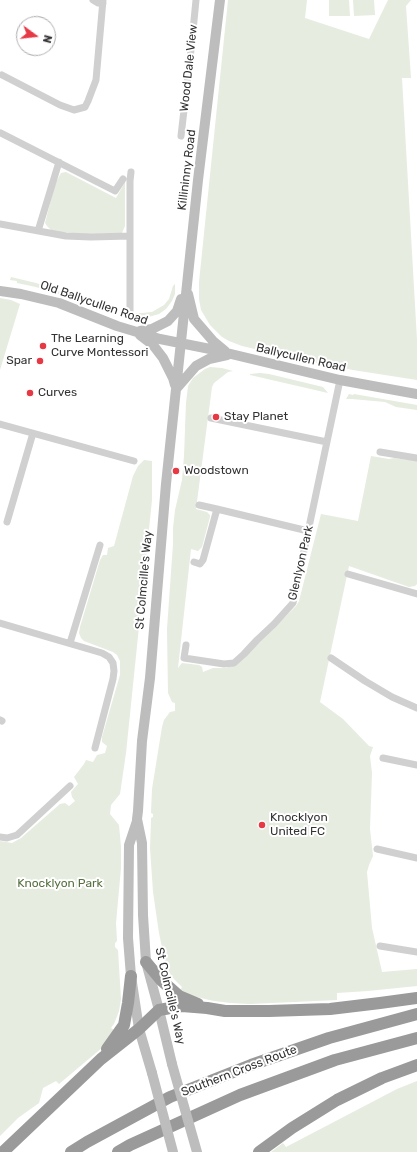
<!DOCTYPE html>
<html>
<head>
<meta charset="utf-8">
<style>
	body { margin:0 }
	#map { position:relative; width:417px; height:1152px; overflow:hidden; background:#fff; font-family:Rubik,sans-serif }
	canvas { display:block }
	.north { position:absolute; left:16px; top:16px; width:40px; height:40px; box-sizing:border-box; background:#fff; border:1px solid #adadad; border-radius:50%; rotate:105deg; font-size:11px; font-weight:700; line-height:16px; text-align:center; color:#333 }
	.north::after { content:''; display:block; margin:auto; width:14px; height:18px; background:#e63946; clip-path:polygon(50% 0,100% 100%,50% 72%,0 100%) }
</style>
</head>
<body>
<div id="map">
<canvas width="417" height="1152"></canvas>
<div class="north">N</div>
</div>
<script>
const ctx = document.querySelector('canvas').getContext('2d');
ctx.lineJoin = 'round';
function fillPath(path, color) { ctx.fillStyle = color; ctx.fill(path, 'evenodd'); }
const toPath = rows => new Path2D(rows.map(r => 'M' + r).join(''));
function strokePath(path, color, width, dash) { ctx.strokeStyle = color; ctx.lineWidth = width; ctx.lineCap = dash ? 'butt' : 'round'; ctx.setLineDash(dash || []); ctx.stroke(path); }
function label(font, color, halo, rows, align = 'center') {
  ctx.font = font + ' Rubik,sans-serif'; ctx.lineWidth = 4; ctx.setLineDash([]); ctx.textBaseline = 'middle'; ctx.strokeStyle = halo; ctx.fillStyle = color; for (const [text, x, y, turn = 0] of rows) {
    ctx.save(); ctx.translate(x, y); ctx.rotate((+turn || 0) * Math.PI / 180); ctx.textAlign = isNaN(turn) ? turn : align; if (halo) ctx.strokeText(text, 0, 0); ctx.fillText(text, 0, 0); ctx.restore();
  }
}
fillPath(toPath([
	[228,0,307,0,305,18,369,39,388,0,411,0,406,6,411,78,402,78,417,340,417,380,353,370,307,361,242,346,229,341,222,337,210,325,201,310,199,299,199,282],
	[329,0,349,0,350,16,329,16],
	[353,0,374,0,375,15,354,16],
	[66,172,116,198,125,182,125,226,122,233,86,234,60,232,51,230,47,226,45,223,55,184,61,173],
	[11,277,36,283,72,296,71,298,36,287,17,283,17,281,10,280],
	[175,284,175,294,172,301,166,309,159,314,145,318,125,313,142,313,152,312,164,305,169,299,173,286],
	[0,298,11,300,20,304,0,370],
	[210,367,222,368,233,371,228,372,214,383,212,387,196,509,207,512,210,515,210,517,202,547,198,551,191,549,178,668,182,663,199,665,202,667,203,672,213,668,226,668,231,666,240,661,296,606,299,601,321,514,358,521,371,456,389,459,394,458,417,461,417,584,415,586,409,587,349,566,320,702,343,719,369,746,373,747,370,756,372,773,370,829,373,856,369,865,367,872,372,928,382,972,417,969,417,986,368,991,337,993,337,1000,250,1004,231,1003,214,1001,192,996,180,991,182,987,174,979,169,972,165,962,159,933,153,892,150,848,151,821,151,818,153,817,153,814,151,813,152,789,162,727,164,720,170,712,175,711,175,703,172,702,168,693,167,629,173,544,173,528,175,510,182,480,184,456,186,403,188,386,193,378,205,369],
	[260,373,269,374,323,387,328,393,250,375,250,374],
	[349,394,353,395,354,394,417,405,417,410,396,407,385,402,352,399,346,399],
	[144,460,152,461,152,500,126,753,120,794,111,805,110,814,119,825,121,847,121,868,116,923,117,941,115,943,115,947,118,950,121,999,119,1011,114,1024,113,1025,111,1028,116,1031,103,1047,59,1084,56,1081,43,1088,39,1103,18,1118,0,1136,0,841,12,843,21,838,60,804,65,803,69,806,75,801,72,797,71,792,78,784,74,777,84,764,86,760,93,762,97,755,105,753,107,746,102,742,102,737,120,675,120,661,117,655,113,652,84,641,81,638,79,633,80,627,100,560,103,555,107,555,108,548,114,546,133,476,138,466],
	[417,1081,417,1152,271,1152,283,1143,286,1147,397,1089]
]), '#e6ecdf');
strokePath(toPath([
	[93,0,98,3,103,3],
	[2,75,60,105,74,110,85,107,88,101,96,80,103,0],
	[1,133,115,191,123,179],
	[181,136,192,41,196,0],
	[0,224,66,236,91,237,130,236],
	[38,231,59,162],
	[130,311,130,181,131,172],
	[211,418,327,442],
	[0,424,134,461],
	[380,452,417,458],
	[199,505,217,509],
	[7,522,33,433],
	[194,562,200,564,203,560,217,509,308,531],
	[348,574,417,594],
	[0,623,102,653,109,657,113,663,114,671,113,679,95,748],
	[70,643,100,545],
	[186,645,184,658,224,664,234,663,244,654,257,640,274,624,293,603,340,380],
	[331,658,365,681,392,697,417,708],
	[0,720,2,721],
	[383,758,417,765],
	[0,837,7,838,17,835,70,786],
	[377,849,417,858],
	[380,946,417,952]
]), '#d0d0d0', 7);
strokePath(toPath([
	[0,291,21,294,59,303,117,326,160,339,210,349,340,380,417,394],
	[188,294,194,319,213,341,225,351],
	[140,331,152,329,168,321,177,311,181,299],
	[140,335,153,345,163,358,173,378,175,385],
	[176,389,196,366,209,359,227,355],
	[137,821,129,845,128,938,131,976,139,1029,152,1073],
	[172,1064,159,1010,146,962,143,915,142,843,137,819,138,811,142,741,150,678,166,484,198,180,220,0]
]), '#bdbdbd', 10);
strokePath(toPath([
	[146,962,161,980,179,996,198,1004],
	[107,1049,124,1025,128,1003,131,976],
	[3,1152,101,1059,139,1029,159,1010,182,1006,207,1008,225,1011,269,1011,330,1009,380,1003,417,998],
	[71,1152,87,1142,170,1097,251,1065,329,1038,417,1014],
	[118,1152,130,1145,240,1095,335,1060,417,1038],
	[259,1152,292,1128,337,1100,382,1078,417,1065]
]), '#9a9a9a', 12);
strokePath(toPath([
	[172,1064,197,1152],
	[152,1073,173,1152]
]), '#bdbdbd', 10);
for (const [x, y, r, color] of [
	[43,346,4,"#e63946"],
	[40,361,4,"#e63946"],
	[30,393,4,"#e63946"],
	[216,417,4,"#e63946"],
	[176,471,4,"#e63946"],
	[262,825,4,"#e63946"]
]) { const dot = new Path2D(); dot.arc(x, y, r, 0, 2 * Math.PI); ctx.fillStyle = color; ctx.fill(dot); strokePath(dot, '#fff', 1.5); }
label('12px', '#333', '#fff', [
	["Wood Dale View",189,68,-84],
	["Killininny Road",187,170,-83],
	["Old Ballycullen Road",94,303,19],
	["Ballycullen Road",301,358,13],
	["Glenlyon Park",301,563,-77],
	["St Colmcille's Way",144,580,-85],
	["St Colmcille's Way",170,996,77],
	["Southern Cross Route",239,1071,-21]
]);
label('12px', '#333', '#fff', [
	["The Learning",51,339],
	["Curve Montessori",51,353],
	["Spar",32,361,"right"],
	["Curves",38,393],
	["Stay Planet",224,417],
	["Woodstown",184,471],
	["Knocklyon",270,818],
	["United FC",270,832]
], 'left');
label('12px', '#56703f', '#fff', [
	["Knocklyon Park",60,884]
]);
</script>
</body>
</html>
